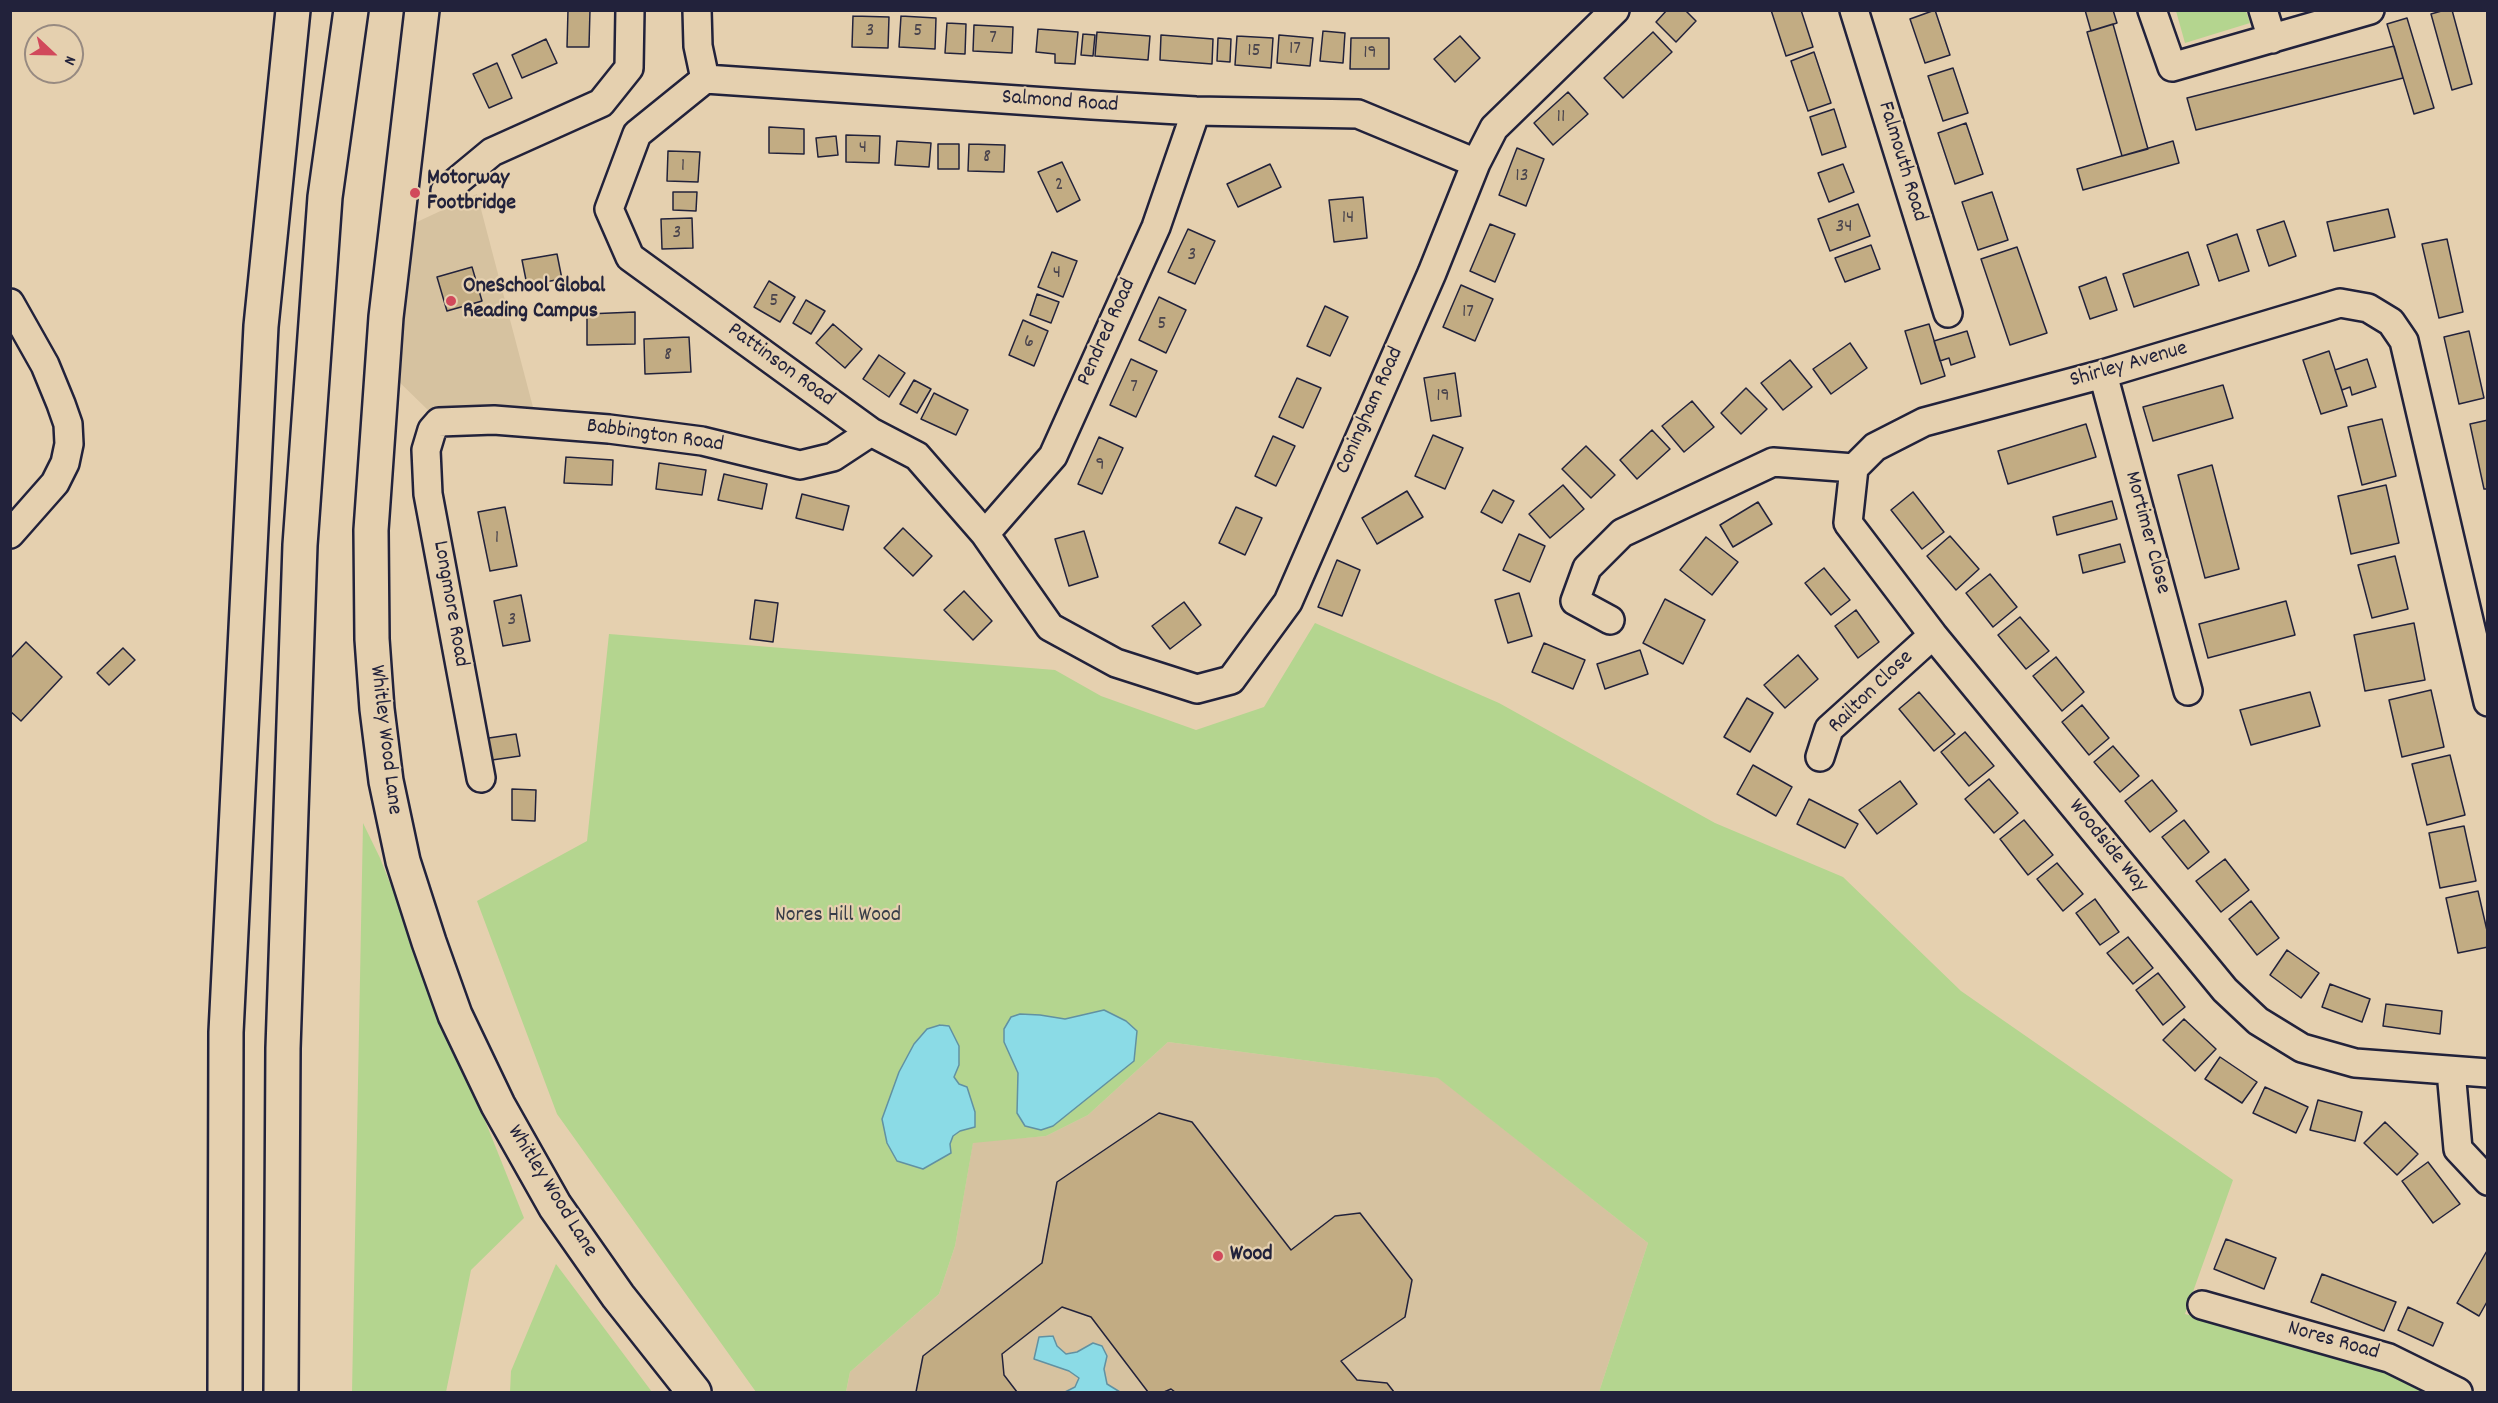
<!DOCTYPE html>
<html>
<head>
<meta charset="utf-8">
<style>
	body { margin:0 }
	#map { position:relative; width:2498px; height:1403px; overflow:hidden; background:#e5d0af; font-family:Dekko,sans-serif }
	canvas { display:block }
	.frame { position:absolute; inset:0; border:12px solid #22223b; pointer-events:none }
	.north { position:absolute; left:24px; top:24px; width:60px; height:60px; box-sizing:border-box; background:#e5d0af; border:2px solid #978a81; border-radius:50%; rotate:112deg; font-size:16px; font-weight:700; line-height:24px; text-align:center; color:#22223b }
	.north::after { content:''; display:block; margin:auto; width:21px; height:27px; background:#d1495b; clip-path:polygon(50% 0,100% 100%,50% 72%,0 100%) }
</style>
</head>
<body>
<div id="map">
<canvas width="2498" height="1403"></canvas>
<div class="frame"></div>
<div class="north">N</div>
</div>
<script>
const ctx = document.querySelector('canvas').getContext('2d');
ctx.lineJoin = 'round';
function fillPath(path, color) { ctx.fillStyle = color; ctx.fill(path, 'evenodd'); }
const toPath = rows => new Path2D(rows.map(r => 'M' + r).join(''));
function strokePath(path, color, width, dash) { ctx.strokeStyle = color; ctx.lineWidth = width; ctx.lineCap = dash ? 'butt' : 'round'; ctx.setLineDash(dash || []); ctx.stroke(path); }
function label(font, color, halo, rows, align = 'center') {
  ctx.font = font + ' Dekko,sans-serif'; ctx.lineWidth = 4.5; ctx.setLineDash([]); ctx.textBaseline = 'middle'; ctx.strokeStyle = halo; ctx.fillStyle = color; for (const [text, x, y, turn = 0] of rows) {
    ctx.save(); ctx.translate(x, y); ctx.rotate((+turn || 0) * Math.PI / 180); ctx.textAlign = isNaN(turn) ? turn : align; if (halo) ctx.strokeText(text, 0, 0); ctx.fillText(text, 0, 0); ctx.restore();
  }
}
fillPath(toPath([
	[477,194,534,411,430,412,391,374,404,228],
	[1168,1042,1439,1078,1648,1243,1599,1392,846,1392,850,1372,939,1294,955,1246,973,1142,1046,1136,1088,1115]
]), '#d6c2a0');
fillPath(toPath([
	[2176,11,2246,11,2250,23,2185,43],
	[1315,623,1499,703,1715,823,1843,877,1961,991,2233,1180,2185,1314,2387,1368,2437,1392,1599,1392,1648,1243,1438,1078,1168,1042,1088,1115,1046,1136,973,1143,955,1246,939,1294,850,1372,846,1392,756,1392,557,1114,477,901,587,841,609,634,1055,670,1101,696,1196,730,1264,707],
	[363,823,380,858,524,1218,471,1270,446,1392,352,1392],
	[556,1264,652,1392,510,1392,511,1371]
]), '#b4d58f');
const water = toPath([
	[1104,1010,1126,1021,1137,1031,1134,1061,1053,1126,1041,1130,1025,1126,1017,1113,1018,1073,1004,1042,1004,1029,1011,1017,1020,1014,1040,1015,1065,1019,1104,1010],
	[940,1025,949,1026,959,1046,959,1065,954,1077,959,1084,967,1087,975,1112,975,1127,960,1131,953,1136,950,1144,951,1153,923,1169,897,1161,887,1143,882,1119,899,1072,914,1044,927,1029,940,1025],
	[1053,1336,1057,1346,1066,1354,1077,1352,1093,1343,1102,1346,1107,1356,1104,1369,1107,1384,1120,1392,1065,1392,1075,1387,1079,1378,1069,1371,1034,1359,1039,1337,1053,1336]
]);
fillPath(water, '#8bdbe6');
strokePath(water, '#6191a2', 1.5);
const building = toPath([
	[568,10,590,10,589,47,567,47,568,10],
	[1667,10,1685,10,1696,21,1676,42,1656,22,1667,10],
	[1771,10,1801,10,1813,47,1786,56,1771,10],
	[1935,10,1950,55,1925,63,1910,19,1935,10],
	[2085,10,2113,10,2117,23,2091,31,2085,10],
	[2445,10,2452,10,2472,84,2452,90,2431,14,2445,10],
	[853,16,889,17,888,48,852,47,853,16],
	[901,16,936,18,935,49,899,47,901,16],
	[2407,18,2434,108,2414,114,2387,24,2407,18],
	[947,23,966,24,965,54,945,53,947,23],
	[2113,24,2148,149,2122,156,2087,32,2113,24],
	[974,25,1013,27,1012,53,973,51,974,25],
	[1038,29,1078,32,1075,64,1055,63,1055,54,1036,52,1038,29],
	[1323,31,1345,33,1343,63,1320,61,1323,31],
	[1097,32,1150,36,1148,60,1095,56,1097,32],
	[1653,32,1672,52,1623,98,1604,78,1653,32],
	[1083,34,1095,35,1093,56,1081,55,1083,34],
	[1161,35,1213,39,1212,64,1160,60,1161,35],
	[1279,35,1313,38,1310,66,1277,63,1279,35],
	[1237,36,1273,38,1271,68,1235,65,1237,36],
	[1460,36,1480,58,1455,82,1434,59,1460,36],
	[1218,38,1231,39,1230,62,1217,61,1218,38],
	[1351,38,1389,38,1389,69,1350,69,1351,38],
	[546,39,557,63,522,78,512,55,546,39],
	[2394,46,2403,78,2196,130,2187,98,2394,46],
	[1814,52,1831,103,1808,111,1791,61,1814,52],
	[497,63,512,98,489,108,473,74,497,63],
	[1953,68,1968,113,1943,121,1928,76,1953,68],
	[1568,92,1588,114,1553,145,1534,123,1568,92],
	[1834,109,1846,147,1822,155,1810,117,1834,109],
	[1966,123,1983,174,1955,184,1938,133,1966,123],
	[769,127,804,129,804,154,769,153,769,127],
	[846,135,880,136,879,163,846,162,846,135],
	[836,136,838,155,818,157,816,138,836,136],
	[897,141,931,143,929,167,895,165,897,141],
	[2173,141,2179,163,2083,190,2077,169,2173,141],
	[938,144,959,144,959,169,938,169,938,144],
	[969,144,1005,145,1004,172,968,171,969,144],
	[1517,148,1544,159,1526,206,1499,195,1517,148],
	[668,151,700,152,698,182,667,181,668,151],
	[1062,162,1080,200,1057,212,1038,172,1062,162],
	[1270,164,1281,187,1238,207,1227,184,1270,164],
	[1843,164,1854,192,1829,202,1818,173,1843,164],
	[673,192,697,192,696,211,673,210,673,192],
	[1992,192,2008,240,1978,250,1962,202,1992,192],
	[1363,197,1367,238,1334,242,1329,200,1363,197],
	[1858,204,1870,236,1830,251,1818,219,1858,204],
	[2388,209,2395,237,2334,251,2327,222,2388,209],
	[692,218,693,248,662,249,661,219,692,218],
	[2284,221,2296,256,2269,266,2257,230,2284,221],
	[1490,224,1515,234,1495,282,1470,271,1490,224],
	[1188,229,1215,241,1195,284,1168,272,1188,229],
	[2237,234,2249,271,2219,281,2207,245,2237,234],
	[2447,239,2463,312,2439,318,2422,244,2447,239],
	[1871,245,1880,269,1845,282,1835,258,1871,245],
	[2017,247,2047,333,2010,345,1981,259,2017,247],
	[1052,252,1077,261,1063,297,1038,287,1052,252],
	[2188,252,2199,285,2134,307,2123,274,2188,252],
	[557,254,562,279,527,285,522,260,557,254],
	[472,267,482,301,447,311,437,277,472,267],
	[2106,277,2117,310,2090,319,2079,287,2106,277],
	[769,281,795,297,780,322,754,307,769,281],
	[1461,285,1493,299,1475,341,1443,327,1461,285],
	[1037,294,1059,302,1051,323,1030,315,1037,294],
	[1159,297,1186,310,1166,353,1139,340,1159,297],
	[806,300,825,311,811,334,793,323,806,300],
	[1325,306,1348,317,1330,356,1307,346,1325,306],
	[635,312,635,344,587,345,587,314,635,312],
	[1023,320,1048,331,1034,366,1009,355,1023,320],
	[833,324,862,349,845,368,816,343,833,324],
	[1929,324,1945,376,1921,384,1905,331,1929,324],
	[1967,331,1975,357,1951,365,1949,358,1940,361,1934,341,1967,331],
	[2469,331,2484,398,2459,404,2444,337,2469,331],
	[689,337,691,372,645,374,644,339,689,337],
	[1850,343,1867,368,1831,394,1813,369,1850,343],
	[2329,351,2347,406,2321,414,2303,360,2329,351],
	[879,355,905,373,889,397,863,379,879,355],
	[1131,359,1157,371,1136,417,1110,405,1131,359],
	[2367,359,2376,387,2352,395,2350,387,2342,390,2335,370,2367,359],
	[1790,360,1812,387,1783,410,1761,383,1790,360],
	[1455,373,1461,416,1431,421,1424,378,1455,373],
	[1297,378,1321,388,1303,428,1279,417,1297,378],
	[914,380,931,389,917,413,900,404,914,380],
	[2223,385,2233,418,2153,441,2143,407,2223,385],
	[1746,388,1767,409,1741,434,1721,413,1746,388],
	[934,393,968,410,956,435,921,419,934,393],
	[1692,401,1714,427,1684,452,1662,426,1692,401],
	[2382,419,2396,476,2362,485,2348,427,2382,419],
	[2488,420,2488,489,2484,489,2470,424,2488,420],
	[2086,424,2096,457,2008,484,1998,451,2086,424],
	[1652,430,1670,449,1637,479,1620,460,1652,430],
	[1433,435,1463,448,1445,489,1415,476,1433,435],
	[1273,436,1295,446,1276,486,1255,476,1273,436],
	[1099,437,1123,448,1102,494,1078,484,1099,437],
	[1586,446,1615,475,1591,498,1562,469,1586,446],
	[566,457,613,460,612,485,564,483,566,457],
	[659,463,706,470,702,495,656,489,659,463],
	[2212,465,2239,569,2205,578,2178,475,2212,465],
	[724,474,767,484,762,509,718,500,724,474],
	[1563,485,1584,509,1550,538,1529,514,1563,485],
	[2386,485,2399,543,2351,554,2338,496,2386,485],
	[1493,490,1514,501,1502,523,1481,512,1493,490],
	[1407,491,1423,517,1377,544,1362,518,1407,491],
	[1913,492,1944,532,1922,549,1891,510,1913,492],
	[802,494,849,506,843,530,796,518,802,494],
	[2112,501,2117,519,2057,535,2053,517,2112,501],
	[1758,502,1772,524,1733,547,1720,525,1758,502],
	[505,507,517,566,490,571,478,512,505,507],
	[1236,507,1262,518,1245,555,1219,543,1236,507],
	[903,528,932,556,913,576,884,548,903,528],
	[1084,531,1098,577,1069,586,1055,539,1084,531],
	[1519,534,1545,546,1530,582,1503,570,1519,534],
	[1950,536,1979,569,1956,590,1927,556,1950,536],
	[1706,537,1738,562,1712,595,1680,570,1706,537],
	[2120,544,2125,562,2083,573,2079,555,2120,544],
	[2395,556,2408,609,2372,618,2358,565,2395,556],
	[1337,560,1360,570,1342,616,1318,607,1337,560],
	[1824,568,1850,600,1831,615,1805,583,1824,568],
	[1990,574,2017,607,1993,627,1966,593,1990,574],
	[964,591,992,621,973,640,944,610,964,591],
	[1519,593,1532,636,1508,643,1495,600,1519,593],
	[521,595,530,641,503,646,494,601,521,595],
	[1665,599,1705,620,1683,664,1643,643,1665,599],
	[755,600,778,603,773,642,750,639,755,600],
	[2286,601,2295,635,2208,658,2199,624,2286,601],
	[1184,602,1201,625,1170,649,1152,626,1184,602],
	[1856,610,1879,642,1858,658,1835,626,1856,610],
	[2020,617,2049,651,2026,669,1998,635,2020,617],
	[2414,623,2425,680,2365,691,2354,635,2414,623],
	[26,642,62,677,21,721,10,711,10,659,26,642],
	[1544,643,1585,660,1573,689,1532,672,1544,643],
	[123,648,135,660,109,685,97,673,123,648],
	[1640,650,1648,674,1605,689,1597,664,1640,650],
	[1798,655,1818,679,1785,708,1764,685,1798,655],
	[2056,657,2084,692,2062,711,2033,676,2056,657],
	[2431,690,2444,747,2402,757,2389,700,2431,690],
	[1919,692,1955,734,1934,751,1899,709,1919,692],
	[2310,692,2320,726,2251,745,2240,710,2310,692],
	[1747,698,1773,713,1750,752,1724,737,1747,698],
	[2082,705,2109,738,2089,755,2062,722,2082,705],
	[1965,732,1994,766,1969,786,1941,752,1965,732],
	[516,734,520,756,485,761,482,739,516,734],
	[2113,746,2139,776,2120,792,2094,762,2113,746],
	[2450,755,2465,815,2427,825,2412,764,2450,755],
	[1753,765,1792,787,1776,816,1737,794,1753,765],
	[1989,779,2018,813,1994,833,1965,799,1989,779],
	[2152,780,2177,811,2150,832,2125,801,2152,780],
	[1900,781,1917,804,1877,834,1859,810,1900,781],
	[512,789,536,790,535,821,512,820,512,789],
	[1809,799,1858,824,1845,848,1797,824,1809,799],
	[2024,820,2053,855,2028,875,2000,839,2024,820],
	[2184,820,2209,852,2188,869,2162,837,2184,820],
	[2464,826,2476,881,2440,888,2429,833,2464,826],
	[2225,859,2249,890,2221,912,2196,881,2225,859],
	[2057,863,2083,894,2063,911,2037,879,2057,863],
	[2478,891,2488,935,2488,947,2458,953,2446,898,2478,891],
	[2095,899,2119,932,2100,945,2076,913,2095,899],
	[2251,901,2279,938,2257,955,2229,919,2251,901],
	[2128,937,2153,968,2133,984,2107,953,2128,937],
	[2287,950,2319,973,2301,998,2270,975,2287,950],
	[2158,973,2185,1007,2163,1025,2136,990,2158,973],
	[2330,984,2370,999,2362,1022,2322,1007,2330,984],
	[2386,1004,2442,1011,2440,1034,2383,1026,2386,1004],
	[2184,1019,2216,1049,2195,1071,2163,1040,2184,1019],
	[2220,1057,2257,1082,2242,1103,2205,1079,2220,1057],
	[2265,1087,2308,1107,2296,1133,2253,1113,2265,1087],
	[2318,1100,2362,1112,2355,1141,2310,1130,2318,1100],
	[1159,1113,1192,1122,1291,1250,1335,1216,1360,1213,1412,1280,1405,1317,1341,1361,1357,1380,1387,1383,1394,1392,1175,1392,1171,1389,1164,1392,1148,1392,1091,1317,1062,1307,1002,1354,1004,1375,1017,1392,916,1392,923,1356,1042,1263,1057,1182,1159,1113],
	[2385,1122,2418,1154,2397,1175,2364,1143,2385,1122],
	[2428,1162,2460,1204,2433,1223,2402,1181,2428,1162],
	[2226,1239,2276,1258,2264,1289,2214,1269,2226,1239],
	[2488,1249,2488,1300,2479,1316,2457,1303,2488,1249],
	[2322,1274,2396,1302,2384,1331,2311,1302,2322,1274],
	[2408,1307,2443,1323,2433,1346,2398,1330,2408,1307]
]);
fillPath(building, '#c2ac83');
strokePath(building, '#22223b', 1.5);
const street = toPath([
	[697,10,698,46,705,79],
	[1854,10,1948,313],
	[2152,10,2172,67,2370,10],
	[2263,10,2272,39],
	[705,79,637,134,609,209,630,257,871,432,917,456,985,534,1050,627,1116,663,1197,689,1231,680,1288,602,1432,273,1476,163,1494,128,1615,10],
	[705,79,1092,105,1196,111,1358,114,1476,163],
	[445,191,492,152,601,103,629,68,630,10],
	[10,303,45,365,61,404,68,424,69,444,65,463,55,483,10,534],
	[2103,374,2188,691],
	[1854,468,1848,523,1933,635,2225,990,2258,1021,2302,1048,2355,1063,2488,1073],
	[985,534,1053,456,1156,227,1196,111],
	[1610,620,1575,601,1587,568,1622,533,1773,462,1854,468,1875,447,1924,422,2103,374,2340,303,2368,308,2391,322,2404,341,2488,702],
	[1820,757,1829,729,1933,635],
	[481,778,428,494,426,450,432,430,439,422,494,420,609,429,702,441,800,465,833,457,871,432],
	[2451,1071,2458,1149,2488,1181],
	[2202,1305,2389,1358,2458,1392]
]);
const secondary = toPath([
	[422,10,386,317,371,530,372,639,377,709,386,781,403,861,429,942,455,1015,498,1105,555,1206,618,1296,694,1392]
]);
const highway = toPath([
	[225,1392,226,1032,261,326,293,10],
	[281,1392,283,1048,300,545,325,197,351,10]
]);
strokePath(street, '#22223b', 32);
strokePath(secondary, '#22223b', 38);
strokePath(highway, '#22223b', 38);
strokePath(street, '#e5d0af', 27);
strokePath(secondary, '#e5d0af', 33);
strokePath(highway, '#e5d0af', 33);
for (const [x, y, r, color] of [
	[415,193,6,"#d1495b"],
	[451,301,6,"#d1495b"],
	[1218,1256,6,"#d1495b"]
]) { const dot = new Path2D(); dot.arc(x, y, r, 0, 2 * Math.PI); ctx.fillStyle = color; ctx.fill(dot); strokePath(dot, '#e5d0af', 2); }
label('20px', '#4a444d', null, [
	["3",870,32],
	["5",918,32],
	["7",993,39],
	["17",1295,50],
	["15",1254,52],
	["19",1370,54],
	["11",1561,118],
	["4",863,149],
	["8",987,158],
	["1",683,167],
	["13",1522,177],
	["2",1059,186],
	["14",1348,219],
	["34",1844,228],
	["3",677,234],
	["3",1192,256],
	["4",1057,274],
	["5",774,302],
	["17",1468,313],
	["5",1162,325],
	["6",1029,343],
	["8",668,356],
	["7",1134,388],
	["19",1443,397],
	["9",1100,466],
	["1",497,539],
	["3",512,621]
]);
label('22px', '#22223b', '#e5d0af', [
	["Salmond Road",1060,103,4],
	["Falmouth Road",1901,162,73],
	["Pendred Road",1108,333,-66],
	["Pattinson Road",780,366,36],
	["Shirley Avenue",2129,366,-16],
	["Coningham Road",1371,411,-66],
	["Babbington Road",655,437,8],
	["Mortimer Close",2146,533,75],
	["Longmore Road",449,604,80],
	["Railton Close",1872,693,-44],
	["Whitley Wood Lane",384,740,83],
	["Woodside Way",2107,847,51],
	["Whitley Wood Lane",551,1192,58],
	["Nores Road",2333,1342,16]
]);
label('bold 22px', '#22223b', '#e5d0af', [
	["Motorway",427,180],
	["Footbridge",427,205],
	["OneSchool Global",463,288],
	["Reading Campus",463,313],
	["Wood",1230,1256]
], 'left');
label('22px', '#383d48', '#e5d0af', [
	["Nores Hill Wood",838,917]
]);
</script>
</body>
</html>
